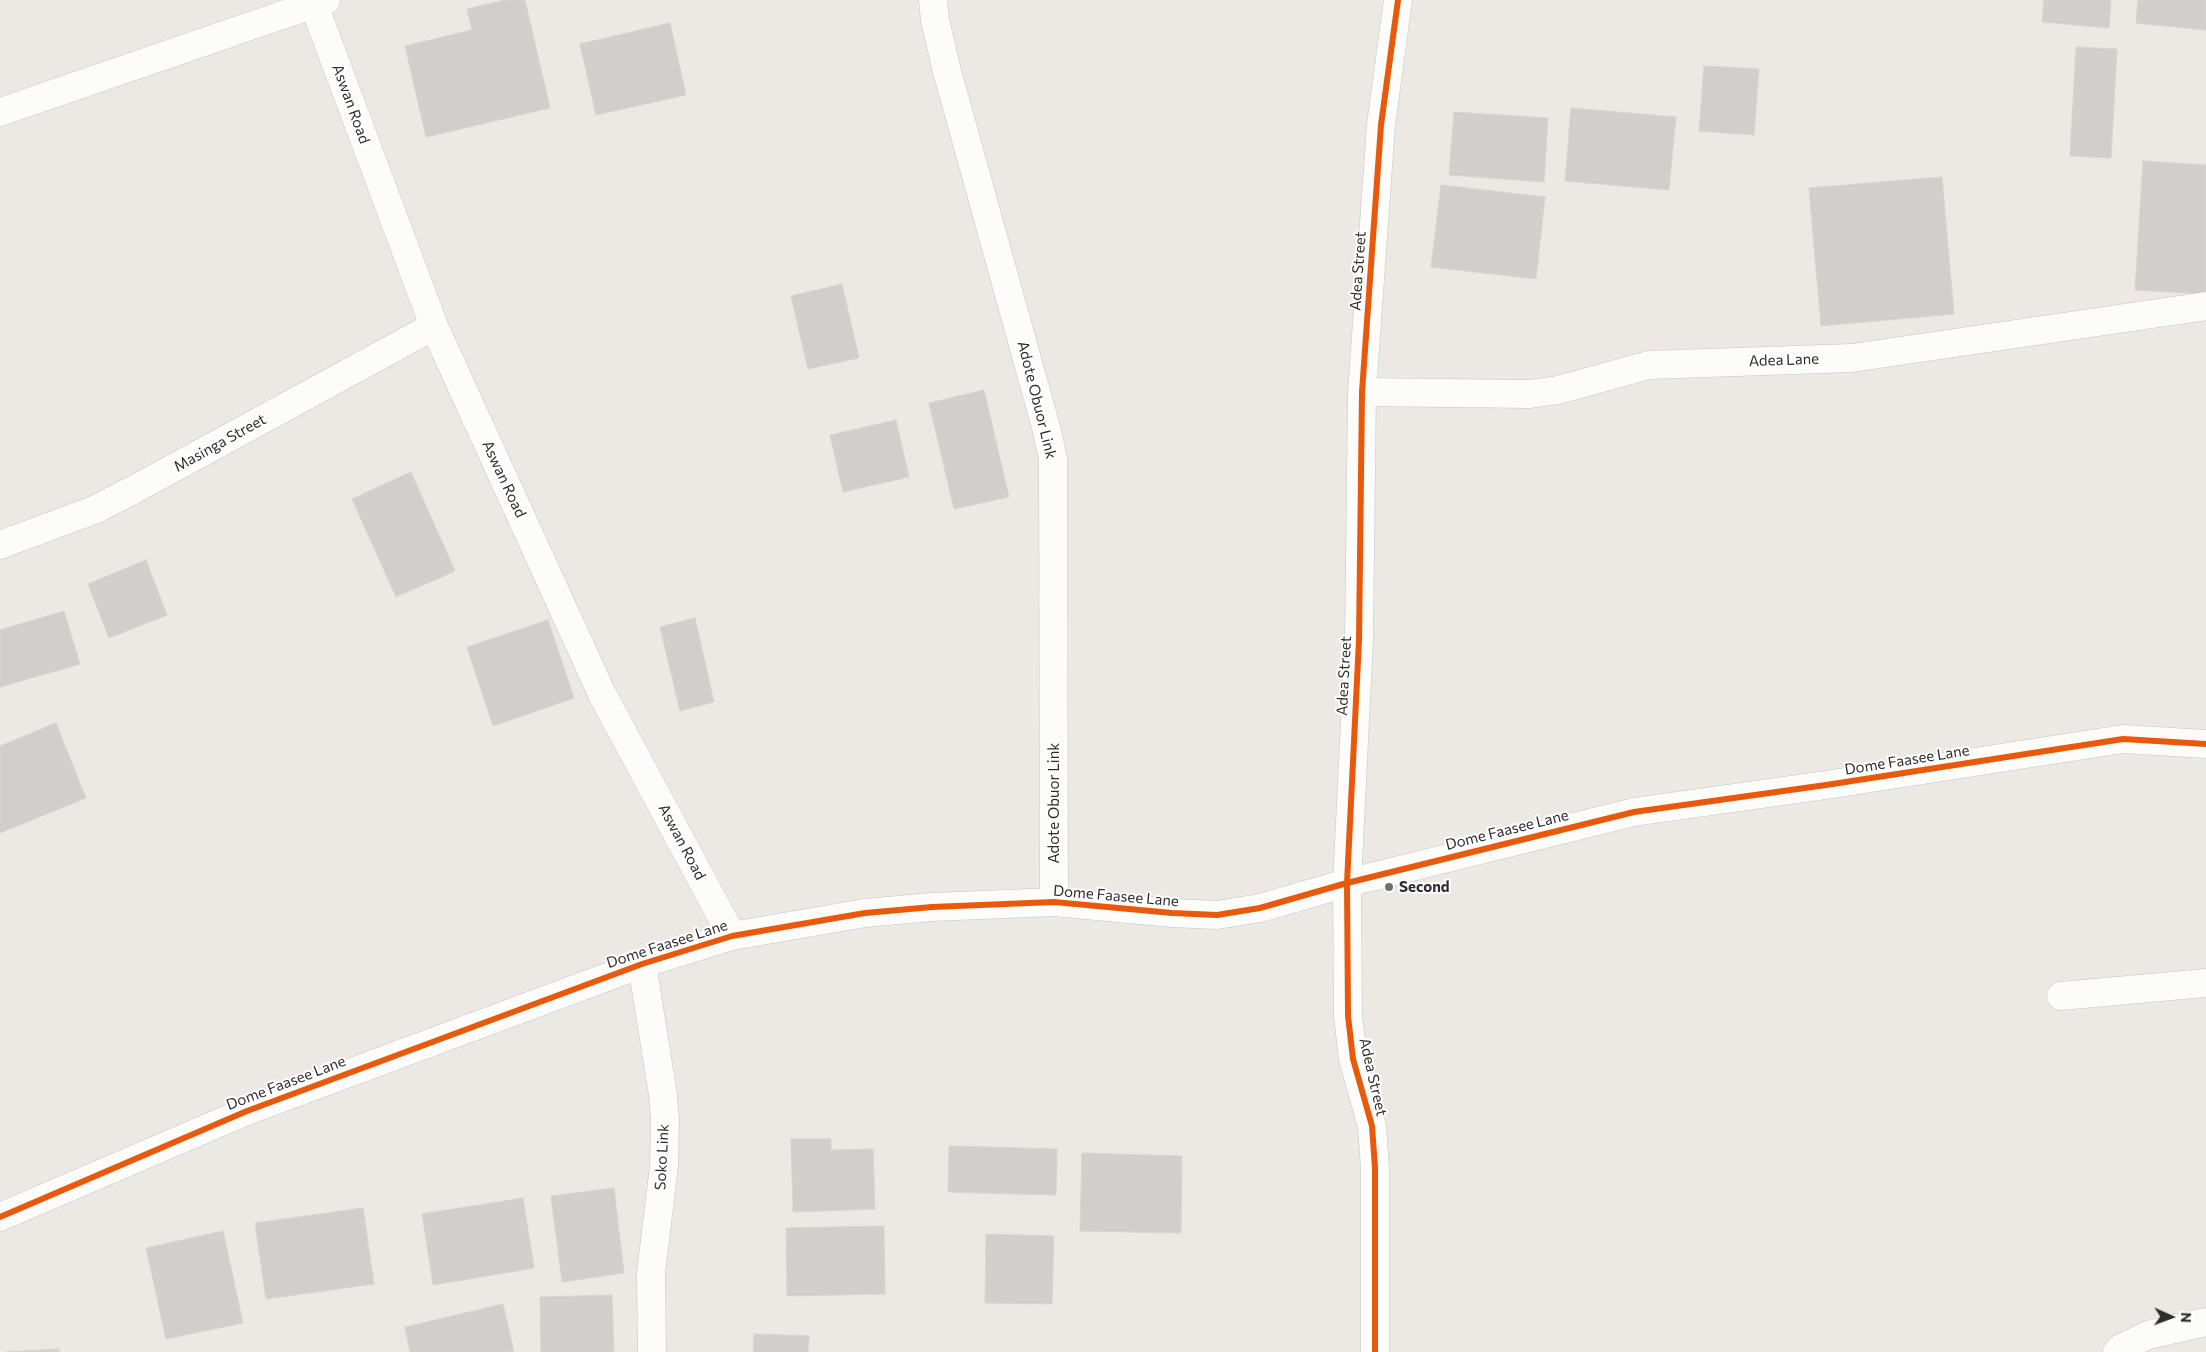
<!DOCTYPE html>
<html>
<head>
<meta charset="utf-8">
<style>
	body { margin:0 }
	#map { position:relative; width:2206px; height:1352px; overflow:hidden; background:#ece8e4; font-family:Commissioner,sans-serif }
	canvas { display:block }
	.north { position:absolute; left:2146px; top:1292px; width:50px; height:50px; -webkit-text-stroke:4px #fff; paint-order:stroke; rotate:92deg; font-size:14px; font-weight:700; line-height:20px; text-align:center; color:#2e2e2e }
	.north::after { content:''; display:block; margin:auto; width:18px; height:22px; background:#2e2e2e; clip-path:polygon(50% 0,100% 100%,50% 72%,0 100%) }
</style>
</head>
<body>
<div id="map">
<canvas width="2206" height="1352"></canvas>
<div class="north">N</div>
</div>
<script>
const ctx = document.querySelector('canvas').getContext('2d');
ctx.lineJoin = 'round';
function fillPath(path, color) { ctx.fillStyle = color; ctx.fill(path, 'evenodd'); }
const toPath = rows => new Path2D(rows.map(r => 'M' + r).join(''));
function strokePath(path, color, width, dash) { ctx.strokeStyle = color; ctx.lineWidth = width; ctx.lineCap = dash ? 'butt' : 'round'; ctx.setLineDash(dash || []); ctx.stroke(path); }
function label(font, color, halo, rows, align = 'center') {
  ctx.font = font + ' Commissioner,sans-serif'; ctx.lineWidth = 4; ctx.setLineDash([]); ctx.textBaseline = 'middle'; ctx.strokeStyle = halo; ctx.fillStyle = color; for (const [text, x, y, turn = 0] of rows) {
    ctx.save(); ctx.translate(x, y); ctx.rotate((+turn || 0) * Math.PI / 180); ctx.textAlign = isNaN(turn) ? turn : align; if (halo) ctx.strokeText(text, 0, 0); ctx.fillText(text, 0, 0); ctx.restore();
  }
}
const building = toPath([
	[506,0,525,0,550,108,426,137,405,46,472,30,467,9,506,0],
	[2044,0,2111,0,2109,28,2042,22,2044,0],
	[2138,0,2206,0,2206,30,2136,23,2138,0],
	[670,23,686,95,596,115,580,44,670,23],
	[2076,47,2117,49,2111,158,2070,156,2076,47],
	[1704,66,1759,69,1754,135,1699,131,1704,66],
	[1571,108,1676,117,1669,190,1565,181,1571,108],
	[1454,112,1548,118,1544,182,1449,175,1454,112],
	[2143,161,2206,165,2206,294,2135,290,2143,161],
	[1942,177,1954,314,1821,326,1809,188,1942,177],
	[1441,185,1545,197,1536,279,1431,267,1441,185],
	[842,284,859,358,808,369,791,296,842,284],
	[984,390,1009,497,954,509,929,403,984,390],
	[896,420,909,477,843,492,830,435,896,420],
	[411,472,455,571,396,597,352,499,411,472],
	[146,560,167,615,109,638,88,584,146,560],
	[64,611,80,664,0,687,0,630,64,611],
	[695,618,714,702,680,711,660,627,695,618],
	[548,620,574,698,493,726,467,647,548,620],
	[56,723,86,798,0,833,0,746,56,723],
	[791,1139,831,1139,831,1150,873,1149,875,1209,793,1212,791,1139],
	[949,1146,1057,1149,1056,1195,948,1192,949,1146],
	[1082,1153,1182,1156,1181,1233,1080,1231,1082,1153],
	[614,1188,624,1273,562,1282,551,1196,614,1188],
	[523,1198,534,1268,433,1285,422,1214,523,1198],
	[363,1208,374,1284,266,1299,255,1223,363,1208],
	[884,1226,885,1294,787,1296,786,1228,884,1226],
	[223,1231,243,1323,166,1339,146,1248,223,1231],
	[986,1234,1054,1236,1052,1304,985,1303,986,1234],
	[612,1295,614,1352,541,1352,540,1297,612,1295],
	[503,1304,514,1352,410,1352,405,1327,503,1304],
	[754,1334,809,1336,808,1352,753,1352,754,1334],
	[59,1349,59,1352,5,1352,59,1349]
]);
fillPath(building, '#d1cecb');
strokePath(building, '#d7d4d0', 1);
const minor = toPath([
	[933,0,935,20,947,71,1047,431,1053,459,1054,902],
	[314,5,434,326,602,694,732,936],
	[0,112,326,0],
	[1362,392,1530,394,1558,390,1649,365,1852,358,2206,306],
	[0,545,94,510,135,489,434,326],
	[642,964,663,1095,665,1120,664,1166,651,1273,652,1352],
	[2061,996,2206,983],
	[0,1217,247,1111,642,964,732,936,865,913,932,907,1054,902,1172,913,1217,915,1260,908,1347,883,1634,812,1826,785,2123,739,2206,744],
	[1375,1352,1375,1168,1372,1126,1353,1059,1348,1016,1347,883,1359,640,1362,392,1381,125,1398,0],
	[2117,1352,2121,1348,2148,1335,2206,1322]
]);
strokePath(minor, '#c5c4c5', 29);
strokePath(minor, '#fcfcfb', 28);
strokePath(toPath([
	[0,1217,247,1111,642,964,732,936,865,913,932,907,1054,902,1172,913,1217,915,1260,908,1347,883,1634,812,1826,785,2123,739,2206,744],
	[1375,1352,1375,1168,1372,1126,1353,1059,1348,1016,1347,883,1359,640,1362,392,1381,125,1398,0]
]), '#e8590c', 6);
for (const [x, y, r, color] of [
	[1389,887,5,"#706f6e"]
]) { const dot = new Path2D(); dot.arc(x, y, r, 0, 2 * Math.PI); ctx.fillStyle = color; ctx.fill(dot); strokePath(dot, '#fff', 2); }
label('15px', '#2e2e2e', '#fff', [
	["Aswan Road",351,104,70],
	["Adea Street",1358,271,-86],
	["Adea Lane",1784,360,-2],
	["Adote Obuor Link",1037,400,76],
	["Masinga Street",220,443,-29],
	["Aswan Road",504,479,65],
	["Adea Street",1344,676,-87],
	["Dome Faasee Lane",1907,760,-9],
	["Adote Obuor Link",1054,803,-90],
	["Dome Faasee Lane",1507,830,-14],
	["Aswan Road",682,842,62],
	["Dome Faasee Lane",1116,896,5],
	["Dome Faasee Lane",667,944,-18],
	["Adea Street",1373,1077,77],
	["Dome Faasee Lane",286,1083,-21],
	["Soko Link",662,1157,-87]
]);
label('bold 15px', '#2e2e2e', '#fff', [
	["Second",1399,887]
], 'left');
</script>
</body>
</html>
